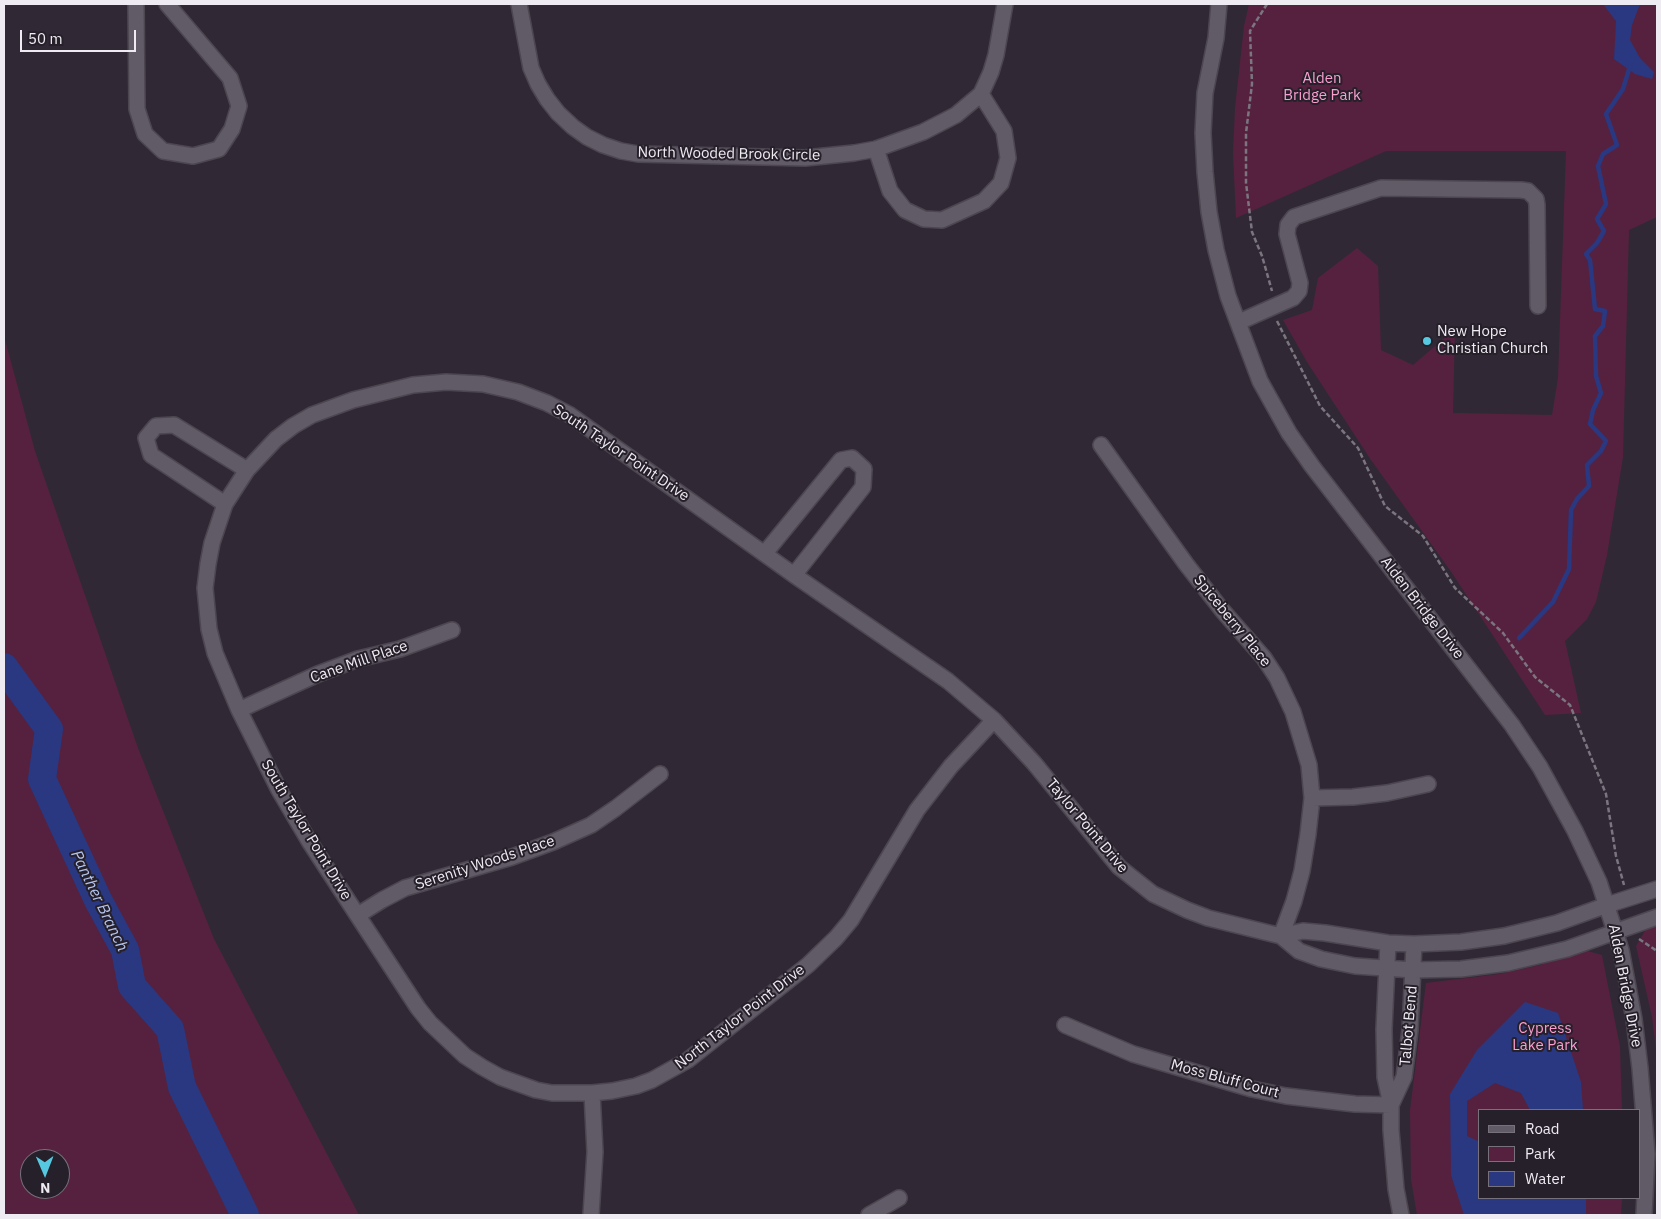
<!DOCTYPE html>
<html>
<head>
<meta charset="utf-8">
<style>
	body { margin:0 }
	#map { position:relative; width:1661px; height:1219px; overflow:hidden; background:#302935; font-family:"IBM Plex Sans",sans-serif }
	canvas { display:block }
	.frame { position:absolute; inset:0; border:5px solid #efebf2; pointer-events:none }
	.legend { position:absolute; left:1478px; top:1109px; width:162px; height:90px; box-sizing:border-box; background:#26202b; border:1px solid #76717b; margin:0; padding:6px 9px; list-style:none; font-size:15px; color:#efebf2 }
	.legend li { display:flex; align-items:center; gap:10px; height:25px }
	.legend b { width:25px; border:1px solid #76717b }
	.north { position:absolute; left:20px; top:1149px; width:50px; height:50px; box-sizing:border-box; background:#26202b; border:1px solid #76717b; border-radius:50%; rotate:179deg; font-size:14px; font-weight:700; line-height:20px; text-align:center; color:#efebf2 }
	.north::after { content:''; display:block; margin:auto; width:18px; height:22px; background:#56c9e1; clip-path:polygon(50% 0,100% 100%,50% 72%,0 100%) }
	.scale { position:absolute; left:20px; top:30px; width:116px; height:22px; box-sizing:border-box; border:2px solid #efebf2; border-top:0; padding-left:6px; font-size:15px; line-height:18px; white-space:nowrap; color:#efebf2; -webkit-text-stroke:4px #26202b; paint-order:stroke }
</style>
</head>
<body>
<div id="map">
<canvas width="1661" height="1219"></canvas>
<div class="frame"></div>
<ul class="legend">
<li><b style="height:6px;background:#615a67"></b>Road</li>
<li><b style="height:14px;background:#56213f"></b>Park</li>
<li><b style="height:14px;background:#293881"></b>Water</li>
</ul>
<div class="north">N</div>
<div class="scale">50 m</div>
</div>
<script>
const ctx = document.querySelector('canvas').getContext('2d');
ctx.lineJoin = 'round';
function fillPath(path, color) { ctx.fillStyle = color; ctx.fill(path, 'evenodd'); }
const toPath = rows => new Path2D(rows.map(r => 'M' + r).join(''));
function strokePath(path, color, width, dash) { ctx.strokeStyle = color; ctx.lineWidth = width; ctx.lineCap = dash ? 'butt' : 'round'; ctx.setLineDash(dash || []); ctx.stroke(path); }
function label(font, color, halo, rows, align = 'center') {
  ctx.font = font + ' "IBM Plex Sans",sans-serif'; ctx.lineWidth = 4; ctx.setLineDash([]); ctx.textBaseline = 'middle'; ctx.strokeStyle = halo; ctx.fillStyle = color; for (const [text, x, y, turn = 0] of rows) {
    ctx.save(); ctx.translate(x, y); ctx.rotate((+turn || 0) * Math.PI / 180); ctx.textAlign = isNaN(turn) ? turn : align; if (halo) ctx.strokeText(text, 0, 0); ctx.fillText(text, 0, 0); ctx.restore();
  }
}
fillPath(toPath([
	[1249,4,1657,4,1657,217,1629,230,1623,457,1607,555,1596,602,1587,619,1565,641,1581,713,1545,715,1452,573,1371,460,1307,362,1283,320,1312,310,1318,278,1357,248,1378,266,1381,350,1413,365,1455,329,1453,413,1552,415,1558,378,1566,151,1386,151,1236,218,1233,153,1235,108,1244,26],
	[4,336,35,451,138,748,214,939,359,1215,4,1215],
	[30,1159,60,1159,60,1189,30,1189],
	[1657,926,1657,1058,1652,1017,1636,946,1646,929],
	[1584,950,1602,955,1620,1047,1622,1110,1480,1110,1480,1198,1622,1198,1621,1215,1417,1215,1411,1179,1410,1110,1426,983,1499,974,1540,965]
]), '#56213f');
fillPath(toPath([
	[1603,4,1640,4,1632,25,1630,40,1640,58,1654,72,1652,79,1635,74,1614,59,1616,21],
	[1525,1002,1558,1013,1581,1082,1583,1110,1530,1110,1521,1093,1495,1083,1467,1101,1467,1136,1480,1142,1480,1198,1586,1198,1586,1215,1464,1215,1451,1175,1450,1094,1477,1050]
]), '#293881');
strokePath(toPath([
	[1519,638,1553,602,1569,569,1571,510,1577,499,1589,486,1587,465,1601,451,1606,441,1590,424,1593,410,1601,393,1596,376,1595,336,1603,326,1605,311,1595,309,1590,260,1586,254,1597,243,1604,231,1597,219,1606,204,1598,166,1603,154,1617,145,1606,114,1623,89,1630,66]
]), '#293881', 4.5);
strokePath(toPath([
	[4,667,49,729,42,779,98,900,125,950,132,986,170,1029,182,1087,245,1215]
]), '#293881', 28);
const minor = toPath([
	[136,4,137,109,145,134,163,151,193,156,219,149,232,129,239,106,230,78,167,4],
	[519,4,531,68,538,84,547,99,558,113,573,127,587,137,603,145,621,151,638,154,805,158,854,153,876,149,923,132,956,115,981,94,991,72,996,55,1005,4],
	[1219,4,1216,38,1205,93,1203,133,1205,172,1209,212,1216,250,1228,296,1260,381,1289,433,1312,466,1512,725,1540,767,1575,831,1599,882,1621,950,1634,1019,1640,1068,1647,1154,1644,1215],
	[876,149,890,191,905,210,924,219,942,220,984,201,1001,183,1008,158,1004,131,981,94],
	[1239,322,1293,298,1299,291,1300,283,1287,234,1288,225,1294,217,1381,188,1521,190,1528,191,1536,199,1537,205,1538,306],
	[1101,445,1186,564,1222,610,1264,658,1277,678,1293,712,1309,765,1312,798,1308,834,1302,871,1294,901,1281,936],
	[225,504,151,455,146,438,156,426,174,425,247,470],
	[765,553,841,460,852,458,864,469,863,487,794,575],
	[239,710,318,674,358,659,400,649,452,630],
	[994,720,951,766,917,810,851,920,836,938,808,965,688,1060,652,1080,636,1086,612,1091,592,1093,552,1093,536,1090,500,1077,482,1067,465,1056,430,1023,418,1008,309,841,279,790,239,710,215,653,209,629,205,588,208,564,212,543,225,504,247,470,276,439,293,426,312,415,353,400,413,385,446,382,483,384,518,392,547,403,570,415,794,575,948,681,994,720,1034,763,1119,867,1153,894,1187,910,1208,918,1281,936,1303,931,1325,933,1388,943,1414,944,1461,942,1504,936,1557,923,1607,905,1657,889],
	[1312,798,1353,797,1387,793,1428,784],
	[358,915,382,900,405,888,512,857,553,842,591,825,616,808,660,774],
	[1281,936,1299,951,1321,959,1355,966,1413,970,1461,969,1508,963,1567,949,1657,917],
	[1388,943,1384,1029,1385,1077,1391,1105,1391,1130,1396,1189,1401,1215],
	[1065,1025,1133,1054,1252,1089,1286,1096,1355,1104,1391,1105],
	[1391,1105,1404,1077,1410,1030,1414,944],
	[591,1215,595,1152,592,1093],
	[869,1215,899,1198]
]);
strokePath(minor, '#4c4650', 18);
strokePath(toPath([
	[1267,4,1250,31,1252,84,1246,133,1246,183,1252,232,1262,256,1272,291],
	[1277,321,1320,406,1358,448,1385,506,1423,536,1455,588,1503,633,1535,677,1570,705,1606,794,1616,856,1624,885],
	[1639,939,1657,951]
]), '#7b757f', 2.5, [5, 2.5]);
strokePath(minor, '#615a67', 15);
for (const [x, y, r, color] of [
	[1427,341,5,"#56c9e1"]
]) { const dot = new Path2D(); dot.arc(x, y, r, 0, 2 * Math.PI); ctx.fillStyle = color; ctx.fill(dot); strokePath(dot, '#26202b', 2); }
label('15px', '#fa9fd0', '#26202b', [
	["Alden",1322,79],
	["Bridge Park",1322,96],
	["Cypress",1545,1029],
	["Lake Park",1545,1046]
]);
label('15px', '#efebf2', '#26202b', [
	["North Wooded Brook Circle",729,154,1],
	["South Taylor Point Drive",621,453,34],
	["Alden Bridge Drive",1422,608,52],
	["Spiceberry Place",1232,621,51],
	["Cane Mill Place",359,662,-19],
	["Taylor Point Drive",1087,826,50],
	["South Taylor Point Drive",306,830,59],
	["Serenity Woods Place",485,863,-18],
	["Alden Bridge Drive",1625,986,79],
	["North Taylor Point Drive",740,1017,-38],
	["Talbot Bend",1409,1026,-85],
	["Moss Bluff Court",1225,1079,15]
]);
label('15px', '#efebf2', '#26202b', [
	["New Hope",1437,332],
	["Christian Church",1437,349]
], 'left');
label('italic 16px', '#b5c4ee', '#26202b', [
	["Panther Branch",99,901,64]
]);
</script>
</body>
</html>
